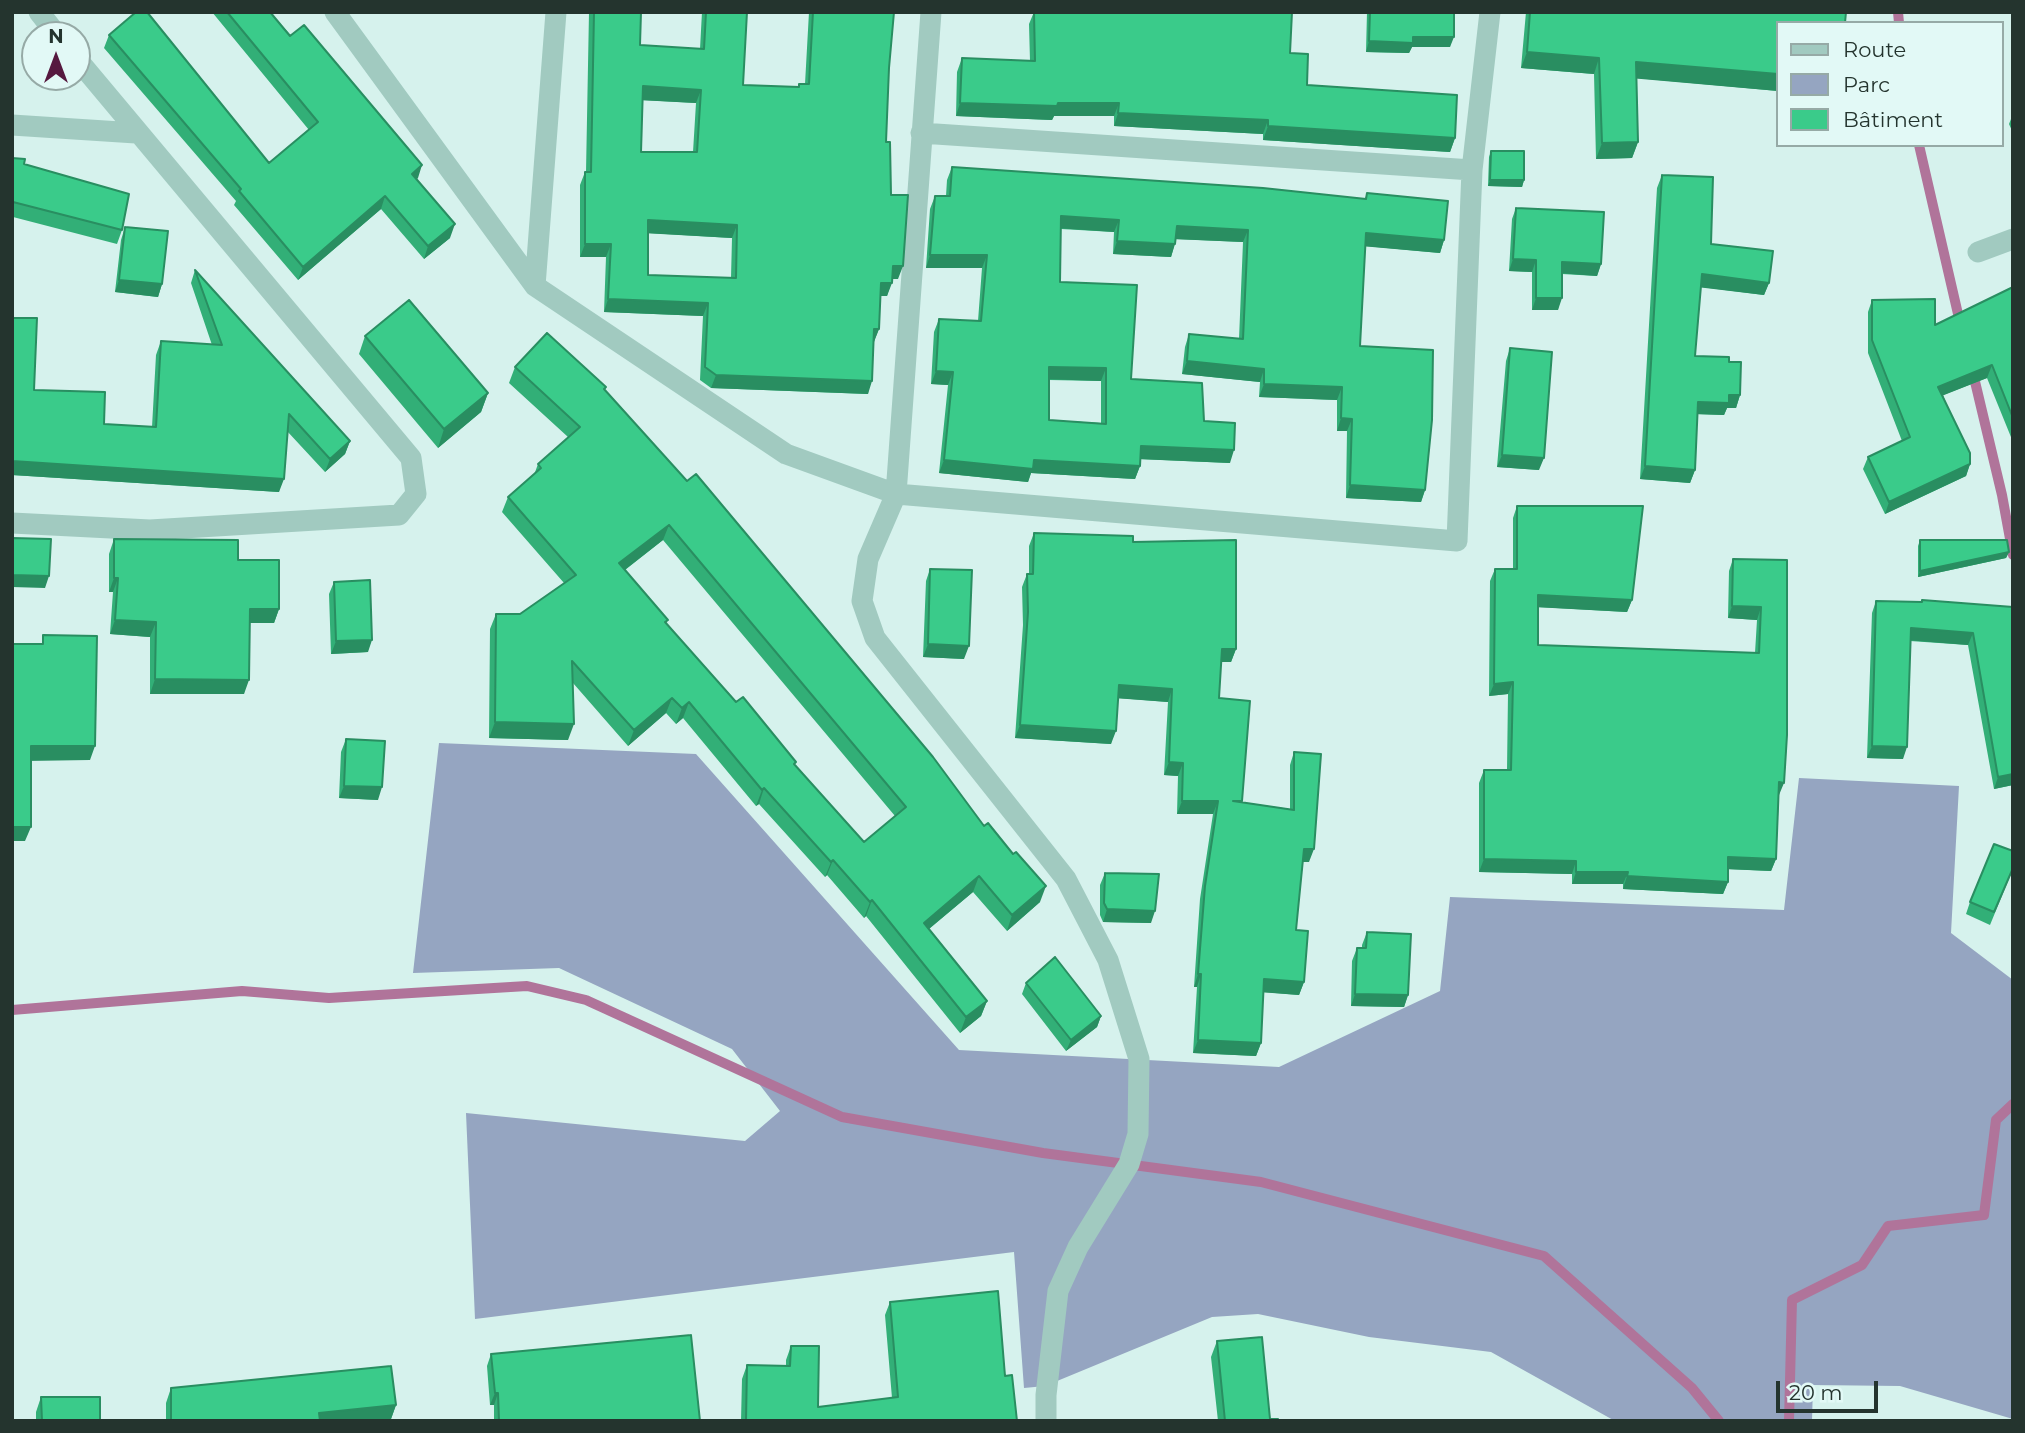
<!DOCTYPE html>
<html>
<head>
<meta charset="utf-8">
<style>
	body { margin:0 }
	#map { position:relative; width:2025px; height:1433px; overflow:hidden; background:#d6f2ed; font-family:Montserrat,sans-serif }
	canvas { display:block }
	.frame { position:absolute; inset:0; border:14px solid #24342e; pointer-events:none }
	.legend { position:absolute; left:1776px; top:21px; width:228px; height:126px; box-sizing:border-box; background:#e2f9f6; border:2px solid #96aaa6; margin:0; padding:9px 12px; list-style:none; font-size:21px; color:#24342e }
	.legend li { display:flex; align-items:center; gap:14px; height:35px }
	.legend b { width:35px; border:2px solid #96aaa6 }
	.north { position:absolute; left:21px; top:21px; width:70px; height:70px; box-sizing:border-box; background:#e2f9f6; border:2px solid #96aaa6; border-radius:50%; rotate:0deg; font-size:19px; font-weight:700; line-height:28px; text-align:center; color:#24342e }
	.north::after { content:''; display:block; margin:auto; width:24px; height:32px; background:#56193f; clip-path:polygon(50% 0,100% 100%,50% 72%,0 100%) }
	.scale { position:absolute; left:1776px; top:1381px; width:102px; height:32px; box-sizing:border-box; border:4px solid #24342e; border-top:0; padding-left:9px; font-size:21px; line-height:24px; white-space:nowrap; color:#24342e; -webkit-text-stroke:5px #e2f9f6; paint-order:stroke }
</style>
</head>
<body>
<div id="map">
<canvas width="2025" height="1433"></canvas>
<div class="frame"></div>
<ul class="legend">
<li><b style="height:9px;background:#a1cac0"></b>Route</li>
<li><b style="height:19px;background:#95a5c1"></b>Parc</li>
<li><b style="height:19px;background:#3acb8a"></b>Bâtiment</li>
</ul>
<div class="north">N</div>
<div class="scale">20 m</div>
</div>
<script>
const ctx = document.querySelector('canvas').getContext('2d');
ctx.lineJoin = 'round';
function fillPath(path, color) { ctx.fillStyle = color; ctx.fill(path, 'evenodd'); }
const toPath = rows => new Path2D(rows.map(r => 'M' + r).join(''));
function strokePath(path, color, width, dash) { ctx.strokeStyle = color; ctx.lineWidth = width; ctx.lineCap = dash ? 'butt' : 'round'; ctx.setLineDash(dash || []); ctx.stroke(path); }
fillPath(toPath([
	[439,743,696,754,959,1050,1279,1067,1440,991,1450,897,1784,910,1799,778,1959,786,1951,933,2013,980,2013,1419,1900,1386,1813,1385,1812,1421,1615,1421,1491,1352,1369,1337,1258,1314,1212,1317,1045,1386,1024,1388,1014,1252,475,1319,466,1113,745,1141,780,1111,732,1049,559,968,413,973]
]), '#95a5c1');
strokePath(toPath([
	[1898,12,1899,23],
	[1919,145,1961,327],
	[1972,369,2002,495,2013,555],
	[12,1010,242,991,329,998,527,986,586,1000,842,1117,1043,1153,1261,1182,1544,1256,1692,1388,1719,1421],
	[1789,1421,1792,1300,1862,1265,1888,1226,1984,1215,1996,1120,2013,1104]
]), '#b0749a', 10);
strokePath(toPath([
	[39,12,57,35],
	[335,12,535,286,786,454,896,494,1457,541,1472,170,1490,12],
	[931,12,896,494,868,559,862,601,875,638,1066,879,1108,960,1139,1059,1138,1134,1129,1164,1078,1247,1058,1291,1046,1395,1046,1421],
	[12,125,136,133],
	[921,133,1472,170],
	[1978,252,2013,239],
	[535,286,556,12],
	[12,523,150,530,399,515,416,494,411,458,77,59]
]), '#a1cac0', 21);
fillPath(toPath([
	[212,12,270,12,418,178,416,179,450,238,424,259,381,209,298,280,234,205,236,201,104,48,109,35,269,163,309,130],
	[589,12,641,12,640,45,700,49,702,12,747,12,743,85,798,87,799,84,805,84,809,12,894,12,889,68,886,142,898,279,892,279,887,296,880,296,879,329,874,341,868,394,711,388,700,380,703,316,604,312,606,257,580,257,580,185,585,172,586,172],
	[642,100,696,103,693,152,641,152],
	[648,233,732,238,731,278,648,275],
	[1034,12,1292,12,1290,53,1307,85,1455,138,1450,152,1263,140,1263,134,1114,126,1114,116,1054,116,1052,120,956,116,957,72,962,58,1030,61,1029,24],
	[1367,12,1454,12,1450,47,1412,47,1409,53,1366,52],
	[1526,12,1846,12,1778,23,1778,91,1636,78,1638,142,1632,158,1596,159,1594,74,1521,68],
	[2013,114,2013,133,2009,124],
	[1491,151,1524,180,1522,187,1488,186,1489,157],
	[12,158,24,164,122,230,117,244,13,217],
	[952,167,1365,199,1367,193,1444,240,1440,253,1365,246,1360,346,1425,490,1421,502,1346,498,1347,431,1337,431,1337,400,1259,397,1260,382,1182,374,1185,347,1189,334,1239,339,1243,242,1176,239,1171,257,1113,254,1114,232,1061,229,1060,282,1131,379,1204,421,1230,463,1140,459,1140,466,1135,479,1031,473,1028,482,939,473,948,385,931,384,934,332,939,319,978,321,982,268,926,268,930,209,935,196,946,196,947,180],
	[1049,380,1101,381,1101,423,1049,420],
	[1662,175,1711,244,1769,283,1764,295,1701,287,1695,356,1729,362,1740,395,1736,408,1727,408,1724,415,1697,414,1695,470,1690,483,1640,479,1657,188],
	[1516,208,1601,264,1597,276,1562,274,1558,310,1532,310,1532,272,1509,271,1512,219],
	[125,227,162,284,158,297,115,292,121,240],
	[195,270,350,441,345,454,325,472,287,431,279,492,12,475,34,390,104,424,152,427,156,355,161,341,212,345,191,283],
	[2013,287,2013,442,1987,378,1943,395,1970,464,1966,476,1885,514,1863,469,1868,457,1902,441,1868,353,1868,312,1872,300,1935,325],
	[365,336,488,393,481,412,438,448,359,354],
	[1510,348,1539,470,1497,467,1506,361],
	[515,367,606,387,605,390,1040,902,1007,931,973,892,929,929,987,1001,981,1016,960,1033,866,916,864,918,827,875,825,877,759,804,756,806,683,718,676,724,666,713,628,746,573,683,568,740,489,738,490,629,496,614,520,614,564,583,502,512,508,497,534,475,538,464,568,437,509,383],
	[663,540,895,816,864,842,666,624,668,620,625,570],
	[1517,506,1632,600,1627,612,1538,607,1538,645,1755,653,1757,620,1728,618,1729,571,1733,559,1787,560,1779,795,1776,859,1771,871,1728,869,1728,882,1723,894,1623,889,1623,884,1572,884,1572,874,1479,872,1479,783,1484,770,1507,770,1508,694,1489,696,1490,581,1495,569,1513,569,1513,518],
	[1034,533,1133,542,1236,649,1231,662,1221,662,1219,698,1241,802,1290,809,1290,765,1294,752,1309,862,1303,862,1296,930,1304,982,1299,995,1263,992,1261,1043,1256,1056,1193,1053,1197,987,1194,987,1200,899,1213,814,1177,814,1178,776,1164,775,1168,702,1118,698,1111,744,1015,738,1023,625,1022,587,1027,574,1029,574,1029,546],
	[114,539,238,560,279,609,274,623,250,623,244,694,150,694,150,637,110,634,113,592,109,592,109,554],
	[1920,540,2009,552,2006,558,1918,577,1918,546],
	[930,569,964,659,923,657,926,581],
	[334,582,368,652,331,654,329,594],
	[1922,600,2013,607,2013,785,1994,789,1968,645,1910,641,1903,759,1867,758,1872,613,1876,601,1921,602],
	[346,739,378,800,339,798,341,752],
	[2013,869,1990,925,1966,914,1970,902],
	[1105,873,1151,923,1103,922,1100,915,1100,885],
	[1367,932,1408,995,1404,1007,1351,1006,1352,961,1357,948,1362,948,1362,945],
	[1026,983,1101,1016,1097,1027,1066,1051,1022,994],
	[890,1302,1005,1376,1017,1421,741,1421,742,1379,747,1365,786,1366,786,1360,791,1346,818,1407,892,1398,885,1315],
	[1217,1341,1270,1419,1218,1421,1211,1357],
	[491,1354,700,1421,494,1421,494,1405,490,1405,487,1366],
	[171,1388,396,1405,391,1419,378,1421,166,1421,166,1403],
	[41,1397,100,1421,36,1421,36,1412]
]), '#32af77');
fillPath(toPath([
	[1413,37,1454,37,1450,47,1412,47,1409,53,1366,52,1369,41],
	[1527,52,1599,58,1594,74,1521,68],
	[1636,62,1778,74,1778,91,1630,78],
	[643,86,701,90,696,103,638,100],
	[960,103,1119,103,1114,116,1054,116,1052,120,956,116],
	[1118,113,1268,120,1263,134,1114,126],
	[1268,126,1455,138,1450,152,1263,140],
	[1638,142,1632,158,1596,159,1602,143],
	[422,165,418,178,407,187,412,174],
	[1490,180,1524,180,1522,187,1488,186],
	[385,196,381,209,298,280,303,267],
	[1061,216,1119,220,1114,232,1056,228],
	[648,220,737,225,732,238,643,233],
	[455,224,450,238,424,259,428,246],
	[1177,226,1248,230,1243,242,1172,239],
	[1366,233,1444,240,1440,253,1361,246],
	[1117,241,1175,244,1171,257,1113,254],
	[585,244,611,244,606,257,580,257],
	[930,255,987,255,982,268,926,268],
	[1513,259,1536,260,1532,272,1509,271],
	[1562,262,1601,264,1597,276,1558,273],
	[893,266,903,266,898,279,888,279],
	[1702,274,1769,283,1764,295,1697,287],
	[119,280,162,284,158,297,115,292],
	[881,283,892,283,887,296,876,296],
	[1536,298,1562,298,1558,310,1532,310],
	[608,299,708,303,703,316,604,312],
	[874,329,879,329,874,342],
	[1187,361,1264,369,1260,382,1182,374],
	[1992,365,1987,378,1934,399,1938,387],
	[1049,367,1106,368,1101,381,1044,379],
	[936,371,953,372,948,385,931,384],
	[716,375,872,381,868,394,711,388],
	[1264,384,1342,387,1337,400,1259,397],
	[488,393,481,412,438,448,444,429],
	[1729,395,1740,395,1736,408,1727,408,1724,415,1693,414,1698,402],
	[1341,418,1352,419,1347,431,1337,431],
	[350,441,345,454,325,472,330,459],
	[1141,446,1234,450,1230,463,1137,459],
	[1502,455,1544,458,1539,470,1497,467],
	[944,460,1034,460,1140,466,1135,479,1031,473,1028,482,939,473],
	[12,461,284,479,279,492,12,475],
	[1970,464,1966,476,1885,514,1889,502],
	[1645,466,1695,470,1690,483,1640,479],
	[1350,485,1425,490,1421,502,1346,498],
	[669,525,663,540,613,579,619,563],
	[2009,552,2006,558,1918,577,1920,571],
	[12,575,49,576,45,588,12,587],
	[114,578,118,578,113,592,109,592],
	[1538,595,1632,600,1627,612,1534,607],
	[1732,606,1761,607,1757,620,1728,618],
	[250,609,279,609,274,623,245,623],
	[115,620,156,622,150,637,110,634],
	[1911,628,1973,633,1968,645,1906,640],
	[372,640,368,652,331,654,336,641],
	[928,644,969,646,964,659,923,657],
	[1222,649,1236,649,1231,662,1217,662],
	[155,679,249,680,244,694,150,694],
	[1513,682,1508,694,1489,696,1494,684],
	[1119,685,1172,689,1168,702,1114,698],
	[672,698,666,713,628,746,634,730],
	[689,702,683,718,676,724,682,708],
	[495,722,574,724,568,740,489,738],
	[1020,725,1116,731,1111,744,1015,738],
	[31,746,95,746,90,760,25,761],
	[1872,746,1907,747,1903,759,1867,758],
	[1169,762,1183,763,1178,776,1164,775],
	[2013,774,2013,785,1994,789,1998,777],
	[1779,782,1784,783,1779,795,1774,795],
	[344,786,382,787,378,800,339,798],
	[764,788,759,804,756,806,762,790],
	[1182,801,1218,801,1213,814,1177,814],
	[12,827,31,827,25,841,12,841],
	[1304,849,1314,849,1309,862,1299,862],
	[1728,857,1776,859,1771,871,1724,869],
	[1484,859,1576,861,1572,874,1479,872],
	[833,860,827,875,825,877,831,862],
	[1576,872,1628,872,1623,884,1572,884],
	[979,876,973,892,918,938,924,923],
	[1627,876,1728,882,1723,894,1623,889],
	[1046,886,1040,902,1007,931,1012,915],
	[872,900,866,916,864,918,870,902],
	[1107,909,1155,911,1151,923,1103,922],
	[1198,974,1201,974,1197,987,1194,987],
	[1264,979,1304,982,1299,995,1259,992],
	[1355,994,1408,995,1404,1007,1351,1006],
	[987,1001,981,1016,960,1033,966,1017],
	[1101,1016,1097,1027,1066,1051,1071,1040],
	[1198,1040,1261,1043,1256,1056,1193,1053],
	[495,1393,498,1393,494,1405,490,1405],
	[396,1405,391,1419,378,1421,316,1421,319,1413]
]), '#298e61');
const building = toPath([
	[136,12,147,12,269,163,318,122,227,12,270,12,290,36,304,25,422,165,412,174,455,224,428,246,385,196,303,267,239,191,241,189,109,35,136,12],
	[594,12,641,12,640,45,704,49,706,12,747,12,743,85,799,87,799,84,809,84,813,12,894,12,889,68,886,142,890,142,891,195,908,195,903,266,893,266,892,283,881,283,879,329,874,329,872,381,716,375,705,367,708,303,608,299,611,244,585,244,585,172,591,172,594,12],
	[643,86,701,90,697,152,641,152,643,86],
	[648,220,737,225,736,278,648,275,648,220],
	[1034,12,1292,12,1290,53,1308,54,1307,85,1457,95,1455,138,1268,126,1268,120,1118,113,1119,103,1058,103,1057,106,960,103,962,58,1035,61,1034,12],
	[1370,12,1454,12,1454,37,1413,37,1413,43,1369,41,1370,12],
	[1530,12,1846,12,1845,23,1778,23,1778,74,1636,62,1638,142,1602,143,1599,58,1527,52,1530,12],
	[1491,151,1524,151,1524,180,1490,180,1491,151],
	[12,158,25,159,24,164,129,194,122,230,13,202,12,229,12,158],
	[952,167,1263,188,1366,199,1367,193,1448,201,1444,240,1366,233,1360,346,1433,350,1432,420,1425,490,1350,485,1352,419,1341,418,1342,387,1264,384,1264,369,1187,361,1189,334,1243,339,1248,230,1177,226,1175,244,1117,241,1119,220,1061,216,1060,282,1137,285,1131,379,1202,383,1204,421,1235,423,1234,450,1141,446,1140,466,1034,460,1033,469,944,460,953,372,936,371,939,319,981,321,987,255,930,255,935,196,950,196,952,167],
	[1049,367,1106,368,1106,424,1049,420,1049,367],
	[1662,175,1713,177,1711,244,1773,251,1769,283,1702,274,1695,356,1729,357,1729,362,1741,362,1740,395,1729,395,1729,403,1698,402,1695,470,1645,466,1662,175],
	[1516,208,1604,212,1601,264,1562,262,1562,298,1536,298,1536,260,1513,259,1516,208],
	[125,227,168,231,162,284,119,280,125,227],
	[195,270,350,441,330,459,289,414,284,479,12,461,12,318,37,318,34,390,105,392,104,424,156,427,161,341,222,345,195,270],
	[2013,287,2013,418,1992,365,1938,387,1970,453,1970,464,1889,502,1868,457,1910,437,1872,340,1872,300,1935,299,1935,325,2013,287],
	[409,300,488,393,444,429,365,336,409,300],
	[547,333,606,387,604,389,687,481,696,474,933,757,984,826,988,823,1013,854,1016,852,1046,886,1012,915,979,876,924,923,987,1001,966,1017,872,900,870,902,833,860,831,862,764,788,762,790,689,702,682,708,672,698,634,730,572,661,574,724,495,722,496,614,520,614,576,575,508,497,541,468,538,464,580,427,515,367,547,333],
	[669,525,906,807,864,842,794,764,796,762,743,697,736,702,665,622,668,620,619,563,669,525],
	[1510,348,1552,352,1544,458,1502,455,1510,348],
	[1517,506,1643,506,1632,600,1538,595,1538,645,1759,653,1761,607,1732,606,1733,559,1787,560,1787,735,1784,783,1779,782,1776,859,1728,857,1728,882,1627,876,1628,872,1576,872,1576,861,1484,859,1484,770,1511,770,1513,682,1494,684,1495,569,1517,569,1517,506],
	[1034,533,1133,536,1133,542,1236,540,1236,649,1222,649,1219,698,1250,701,1242,801,1233,801,1294,810,1294,752,1321,754,1314,849,1304,849,1296,930,1308,931,1304,982,1264,979,1261,1043,1198,1040,1201,974,1198,974,1205,886,1218,801,1182,801,1183,763,1169,762,1172,689,1119,685,1116,731,1020,725,1028,612,1027,574,1033,574,1034,533],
	[12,538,51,539,49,576,12,575,12,538],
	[114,539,238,540,238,560,279,560,279,609,250,609,249,680,155,679,156,622,115,620,118,578,114,578,114,539],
	[1920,540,2007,540,2009,552,1920,571,1920,540],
	[930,569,972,570,969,646,928,644,930,569],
	[370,580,372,640,336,641,334,582,370,580],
	[1922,600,2013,607,2013,774,1998,777,1973,633,1911,628,1907,747,1872,746,1876,601,1922,602,1922,600],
	[43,635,97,636,95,746,31,746,31,827,12,827,12,644,43,644,43,635],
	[346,739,385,741,382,787,344,786,346,739],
	[1994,844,2013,851,2013,868,1994,912,1970,902,1994,844],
	[1105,873,1159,874,1155,911,1107,909,1104,903,1105,873],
	[1367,932,1411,934,1408,995,1355,994,1357,948,1366,948,1367,932],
	[1055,957,1101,1016,1071,1040,1026,983,1055,957],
	[998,1291,1005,1376,1012,1375,1017,1421,746,1421,747,1365,790,1366,791,1346,819,1346,818,1407,898,1397,890,1302,998,1291],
	[691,1335,700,1421,499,1421,498,1393,495,1393,491,1354,691,1335],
	[1262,1337,1270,1419,1278,1419,1278,1421,1222,1421,1225,1421,1217,1341,1262,1337],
	[391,1366,396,1405,319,1413,320,1421,171,1421,171,1388,391,1366],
	[41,1397,100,1397,100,1421,42,1421,41,1397]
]);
fillPath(building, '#3acb8a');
strokePath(building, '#298e61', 2);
</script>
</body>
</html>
